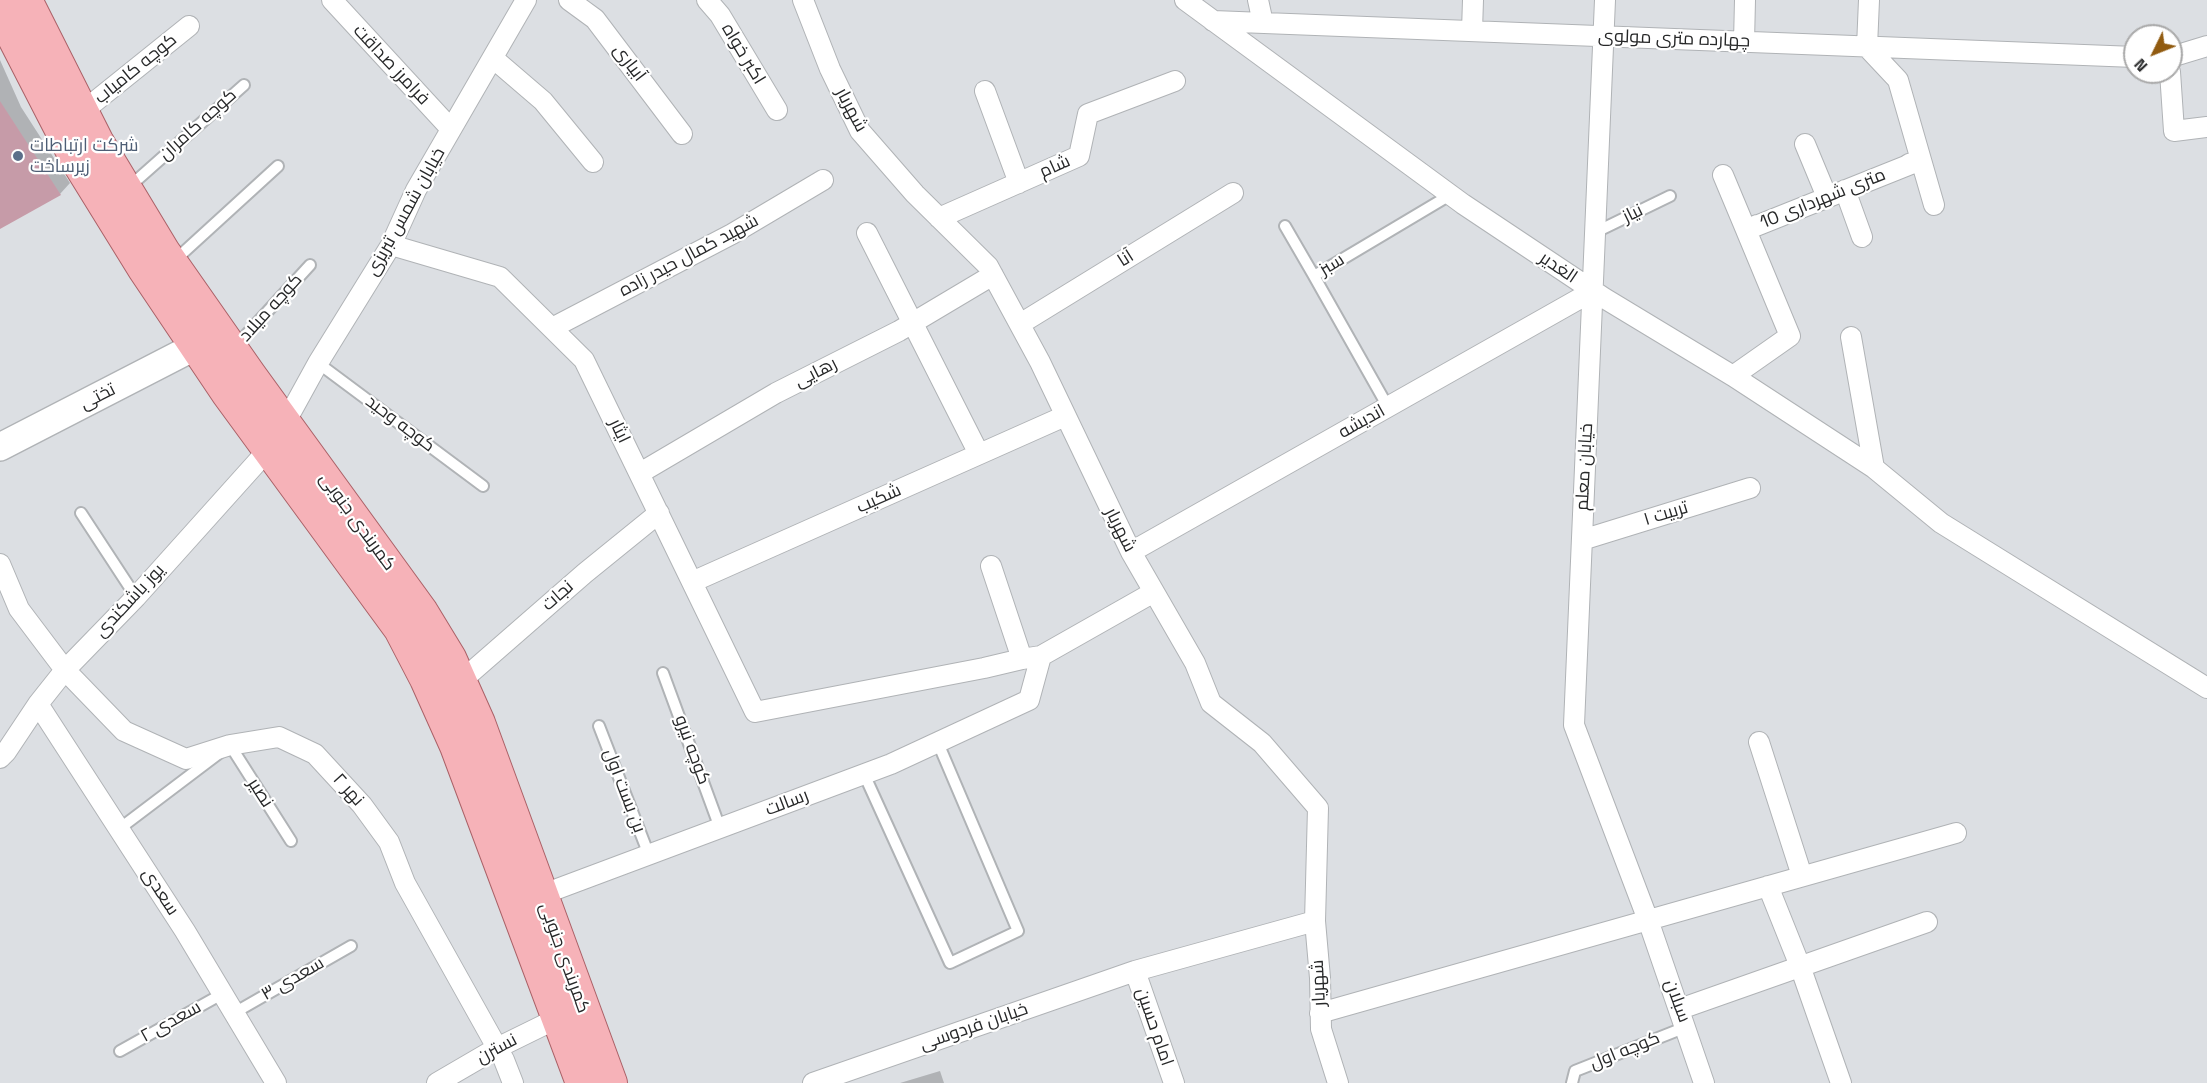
<!DOCTYPE html>
<html>
<head>
<meta charset="utf-8">
<style>
	body { margin:0 }
	#map { position:relative; width:2207px; height:1083px; overflow:hidden; background:#dcdfe3; font-family:"Space Grotesk",sans-serif }
	canvas { display:block }
	.north { position:absolute; left:2123px; top:24px; width:60px; height:60px; box-sizing:border-box; background:#fff; border:2px solid #a9a9a9; border-radius:50%; rotate:227deg; font-size:16px; font-weight:700; line-height:24px; text-align:center; color:#272829 }
	.north::after { content:''; display:block; margin:auto; width:21px; height:27px; background:#915b10; clip-path:polygon(50% 0,100% 100%,50% 72%,0 100%) }
</style>
</head>
<body>
<div id="map">
<canvas width="2207" height="1083"></canvas>
<div class="north">N</div>
</div>
<script>
const ctx = document.querySelector('canvas').getContext('2d');
ctx.lineJoin = 'round';
function fillPath(path, color) { ctx.fillStyle = color; ctx.fill(path, 'evenodd'); }
const toPath = rows => new Path2D(rows.map(r => 'M' + r).join(''));
function strokePath(path, color, width, dash) { ctx.strokeStyle = color; ctx.lineWidth = width; ctx.lineCap = dash ? 'butt' : 'round'; ctx.setLineDash(dash || []); ctx.stroke(path); }
function label(font, color, halo, rows, align = 'center') {
  ctx.font = font + ' "Space Grotesk",Cairo,sans-serif'; ctx.lineWidth = 4.5; ctx.setLineDash([]); ctx.textBaseline = 'middle'; ctx.strokeStyle = halo; ctx.fillStyle = color; for (const [text, x, y, turn = 0] of rows) {
    ctx.save(); ctx.translate(x, y); ctx.rotate((+turn || 0) * Math.PI / 180); ctx.textAlign = isNaN(turn) ? turn : align; if (halo) ctx.strokeText(text, 0, 0); ctx.fillText(text, 0, 0); ctx.restore();
  }
}
fillPath(toPath([
	[0,60,21,107,70,183,60,194,0,228],
	[940,1071,944,1083,900,1083]
]), '#0003');
fillPath(toPath([
	[0,101,61,195,0,229]
]), '#c69ba8');
const lane = toPath([
	[129,187,244,85],
	[1285,226,1314,276],
	[1596,232,1670,196],
	[174,261,278,166],
	[235,347,310,265],
	[318,363,483,486],
	[1388,407,1314,276,1450,195],
	[81,513,136,597],
	[663,673,720,828],
	[599,726,649,855],
	[864,774,950,963,1018,931,938,743],
	[119,829,230,745,291,841],
	[234,1013,351,946],
	[120,1051,222,994],
	[1572,1083,1575,1071,1686,1027]
]);
const street = toPath([
	[332,0,451,129],
	[569,0,595,19,682,134],
	[707,0,720,15,777,110],
	[803,0,830,69,860,131,915,194,988,266,1040,362,1131,552,1195,663,1211,703,1262,743,1318,808,1315,921,1320,978,1321,1029,1338,1083],
	[1185,0,1463,204,1604,298,1733,376,1874,468,1941,523,2207,688],
	[1258,0,1263,23],
	[1605,0,1574,725,1648,920,1704,1083],
	[1213,21,2135,57],
	[1472,31,1473,0],
	[1744,42,1745,0],
	[2171,57,2207,46],
	[494,59,543,101,593,162],
	[2170,72,2174,131,2207,127],
	[985,91,1019,183],
	[82,112,189,26],
	[1805,144,1827,197],
	[1909,164,1921,160,1934,205],
	[1723,175,1746,230,1757,225],
	[1845,190,1862,237],
	[939,218,1079,156,1088,114,1175,81],
	[867,233,979,454],
	[391,245,500,277,584,360,755,712,984,668,1022,659],
	[1020,324,1233,193],
	[552,328,732,234,823,180],
	[1851,337,1874,468],
	[1733,376,1790,336,1746,230,1921,160,1898,80,1867,47,1869,0],
	[285,423,318,363,391,245,416,190,526,0],
	[640,473,776,393,899,331,993,275],
	[1582,540,1750,488],
	[1131,552,1593,291],
	[0,564,19,609,65,670,124,731,186,759,230,745,279,737,315,754,362,805,389,842,405,883,504,1060,513,1083],
	[991,566,1022,659,1041,656,1154,592],
	[692,582,1065,416],
	[460,682,585,573,659,513],
	[38,704,185,931,276,1083],
	[1759,742,1802,876],
	[0,758,6,752,38,704,65,670,136,597,268,450],
	[1768,886,1800,966,1841,1083],
	[541,895,891,764,1029,700,1041,656],
	[1135,971,1174,1083],
	[1680,1009,1927,922],
	[1320,1013,1956,833],
	[437,1083,497,1048,558,1018],
	[813,1083,1135,971,1315,921]
]);
const secondary = toPath([
	[0,447,196,346]
]);
const primary = toPath([
	[26,0,97,141,164,252,250,375,422,612,450,658,479,723,611,1083],
	[0,11,76,159,144,269,228,394,400,629,426,679,456,746,582,1083]
]);
strokePath(lane, '#b0b3b6', 14);
strokePath(street, '#b0b3b6', 22);
strokePath(secondary, '#b0b3b6', 30);
strokePath(primary, '#aa6167', 34);
strokePath(lane, '#fff', 10);
strokePath(street, '#fff', 20);
strokePath(secondary, '#fff', 27);
strokePath(primary, '#f6b2b8', 32);
for (const [x, y, r, color] of [
	[18,156,6,"#5c6f8a"]
]) { const dot = new Path2D(); dot.arc(x, y, r, 0, 2 * Math.PI); ctx.fillStyle = color; ctx.fill(dot); strokePath(dot, '#fff', 2); }
label('18px', '#272829', '#fff', [
	["چهارده متری مولوی",1674,39,2],
	["اکبر خواه",743,54,59],
	["آبیاری",629,63,53],
	["فرامرز صداقت",391,65,47],
	["کوچه کامیاب",136,69,-39],
	["شهریار",851,110,62],
	["کوچه کامران",198,125,-42],
	["شام",1055,167,-24],
	["10 متری شهرداری",1823,199,-22],
	["خیابان شمس تبریزی",406,212,-61],
	["نیاز",1633,214,-26],
	["شهید کمال حیدر زاده",689,256,-28],
	["آنا",1126,259,-32],
	["سبز",1332,265,-31],
	["الغدیر",1558,268,34],
	["کوچه میلاد",271,308,-48],
	["رهایی",816,373,-27],
	["تختی",98,397,-27],
	["اندیشه",1362,422,-29],
	["کوچه وحید",400,424,37],
	["ایثار",619,431,64],
	["خیابان معلم",1585,467,-87],
	["شکیب",879,499,-24],
	["تربیت ۱",1666,514,-17],
	["کمربندی جنوبی",357,522,54],
	["شهریار",1120,530,63],
	["نجات",558,596,-41],
	["یوز باشکندی",130,601,-47],
	["کوچه نیرو",692,750,70],
	["نهر ۲",348,790,48],
	["بن بست اول",624,791,69],
	["نصیر",260,793,57],
	["رسالت",787,803,-21],
	["سعدی",160,892,57],
	["کمربندی جنوبی",564,958,70],
	["سعدی ۳",293,979,-30],
	["شهریار",1319,983,-93],
	["سبلان",1677,1001,70],
	["سعدی ۲",171,1022,-29],
	["خیابان فردوسی",974,1027,-19],
	["امام حسین",1154,1027,71],
	["نسترن",497,1049,-28],
	["کوچه اول",1625,1051,-22]
]);
label('18px', '#4e5e75', '#fff', [
	["شرکت ارتباطات",30,146],
	["زیرساخت",30,167]
], 'left');
</script>
</body>
</html>
